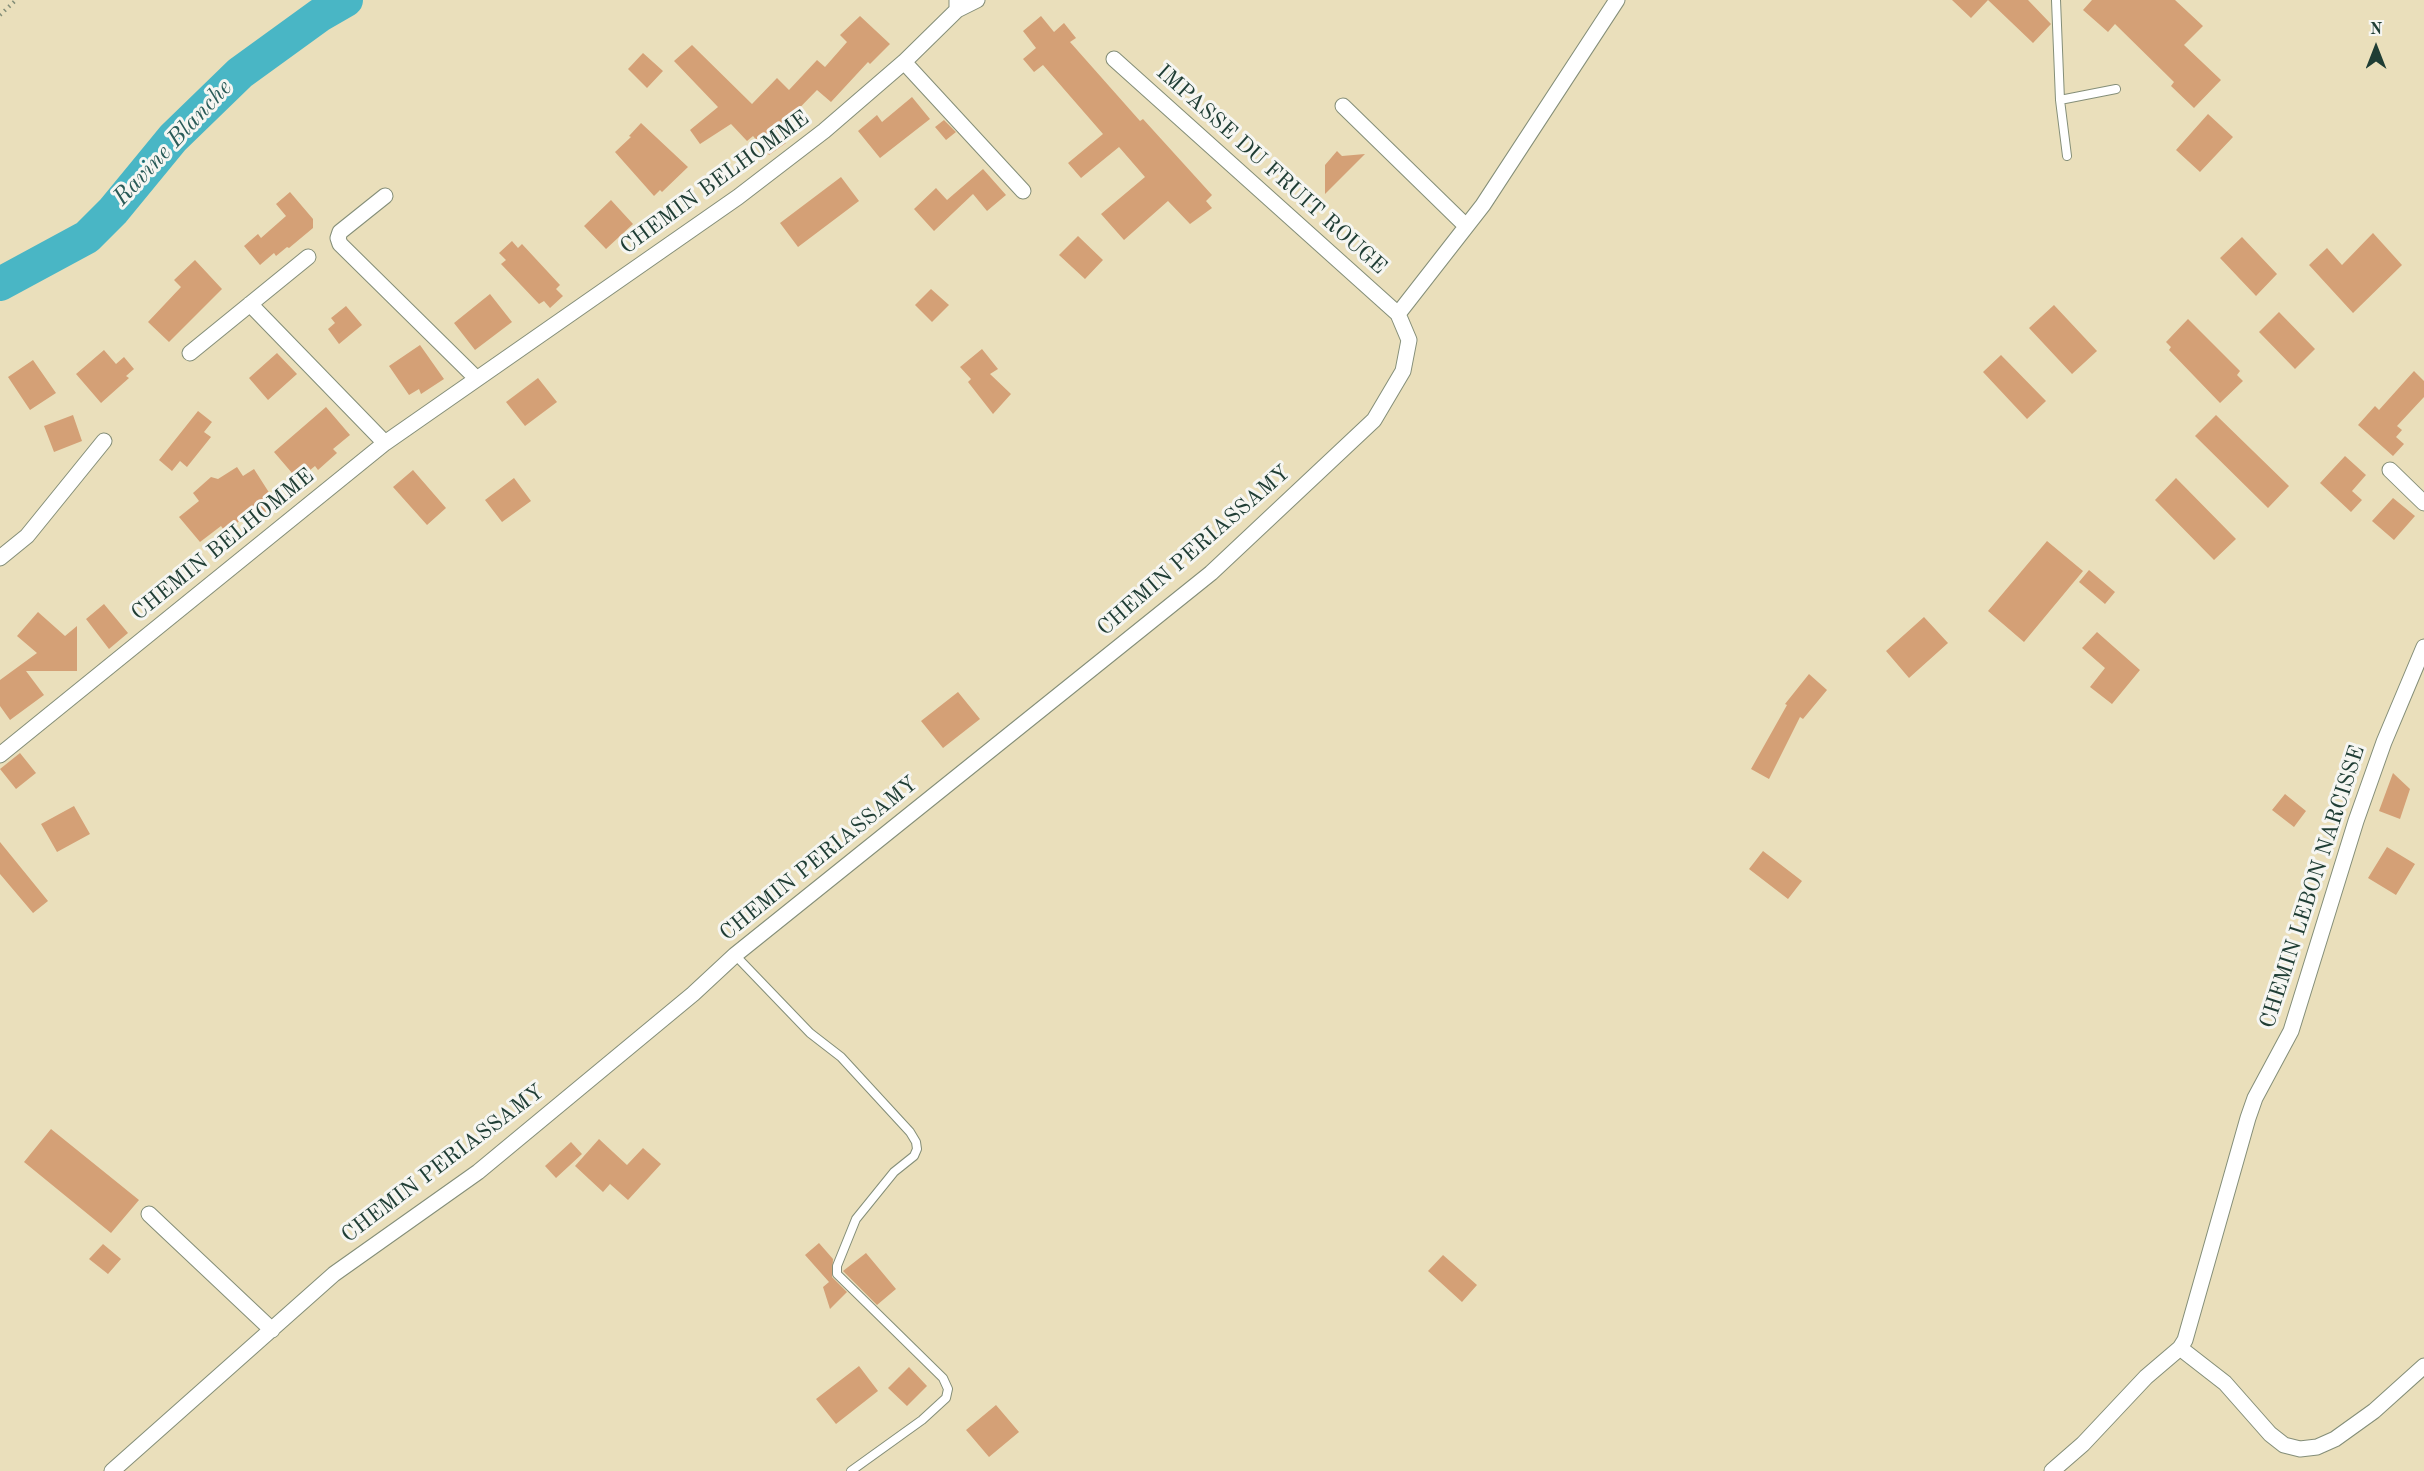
<!DOCTYPE html>
<html>
<head>
<meta charset="utf-8">
<style>
	body { margin:0 }
	#map { position:relative; width:2424px; height:1471px; overflow:hidden; background:#eadfbb; font-family:"Old Standard TT",serif }
	canvas { display:block }
	.north { position:absolute; left:2346px; top:18px; width:60px; height:60px; -webkit-text-stroke:4px #f6f6f2; paint-order:stroke; rotate:0deg; font-size:16px; font-weight:700; line-height:24px; text-align:center; color:#1f3d34 }
	.north::after { content:''; display:block; margin:auto; width:21px; height:27px; background:#1f3d34; clip-path:polygon(50% 0,100% 100%,50% 72%,0 100%) }
</style>
</head>
<body>
<div id="map">
<canvas width="2424" height="1471"></canvas>
<div class="north">N</div>
</div>
<script>
const ctx = document.querySelector('canvas').getContext('2d');
ctx.lineJoin = 'round';
const toPath = rows => new Path2D(rows.map(r => 'M' + r).join(''));
function strokePath(path, color, width, dash) { ctx.strokeStyle = color; ctx.lineWidth = width; ctx.lineCap = dash ? 'butt' : 'round'; ctx.setLineDash(dash || []); ctx.stroke(path); }
function fillPath(path, color) { ctx.fillStyle = color; ctx.fill(path, 'evenodd'); }
function label(font, color, halo, rows, align = 'center') {
  ctx.font = font + ' "Old Standard TT",serif'; ctx.lineWidth = 6; ctx.setLineDash([]); ctx.textBaseline = 'middle'; ctx.strokeStyle = halo; ctx.fillStyle = color; for (const [text, x, y, turn = 0] of rows) {
    ctx.save(); ctx.translate(x, y); ctx.rotate((+turn || 0) * Math.PI / 180); ctx.textAlign = isNaN(turn) ? turn : align; if (halo) ctx.strokeText(text, 0, 0); ctx.fillText(text, 0, 0); ctx.restore();
  }
}
strokePath(toPath([
	[0,284,87,237,113,211,173,138,240,73,320,15,346,0]
]), '#49b6c5', 34);
fillPath(toPath([
	[1952,0,2028,0,2051,24,2033,43,1988,0,1971,18],
	[2092,0,2175,0,2203,26,2184,45,2221,80,2194,108,2171,86,2174,82,2115,24,2108,32,2083,10],
	[860,16,890,44,870,64,868,62,831,102,817,90,776,132,786,143,769,155,753,136,747,141,731,124,700,144,690,130,718,107,674,61,692,45,752,104,777,78,789,90,817,60,825,67,847,42,840,35],
	[1041,16,1054,32,1064,23,1076,38,1070,42,1140,121,1143,119,1212,195,1206,201,1212,208,1190,224,1168,201,1124,240,1101,214,1145,177,1119,147,1081,178,1068,163,1103,134,1043,65,1034,72,1023,59,1036,48,1023,31],
	[643,53,663,71,647,88,628,69],
	[912,97,930,119,880,158,858,131,877,115,882,122],
	[2208,114,2233,137,2200,172,2176,150],
	[944,120,956,132,946,140,935,127],
	[641,123,688,167,662,192,660,190,654,196,615,152,631,137,629,136],
	[1337,151,1342,156,1365,154,1325,194,1325,165],
	[983,169,1006,195,987,211,973,194,934,231,914,209,936,188,947,200],
	[841,177,859,201,798,247,780,223],
	[290,192,313,219,313,228,289,248,287,247,276,256,274,253,260,265,244,246,258,234,261,238,286,216,276,204],
	[611,200,633,224,606,249,584,226],
	[2373,233,2402,265,2353,313,2309,265,2327,248,2342,265],
	[1078,236,1103,260,1085,279,1059,255],
	[2242,237,2277,274,2256,296,2220,258],
	[512,241,518,248,522,244,560,285,556,289,563,296,550,308,544,301,539,304,501,264,506,260,499,253],
	[195,260,222,289,169,342,148,322,181,287,174,280],
	[931,289,949,305,932,322,915,305],
	[490,294,512,322,475,350,454,323],
	[2054,305,2097,351,2072,374,2029,328],
	[346,306,362,325,339,344,328,329,335,323,331,318],
	[2279,312,2315,349,2295,369,2259,332],
	[2188,319,2240,371,2237,375,2243,381,2220,403,2169,350,2171,347,2166,342],
	[420,345,444,379,421,394,419,389,409,395,389,366],
	[982,349,998,369,990,374,1011,394,993,414,968,382,971,379,960,367],
	[104,350,116,364,124,357,134,369,126,376,129,378,101,403,76,374],
	[277,353,297,374,268,400,249,378],
	[2001,355,2046,401,2027,419,1983,372],
	[33,360,56,393,30,410,8,377],
	[2414,371,2424,381,2424,397,2397,426,2402,430,2396,437,2404,444,2393,456,2358,425,2375,406,2379,410],
	[538,378,557,402,525,426,506,402],
	[326,407,350,435,333,449,337,453,318,470,315,466,298,480,274,452],
	[198,411,212,422,204,432,211,437,187,467,180,461,172,471,159,460],
	[73,415,82,441,54,452,44,426],
	[2216,415,2289,486,2268,508,2195,436],
	[2345,456,2366,475,2352,491,2362,500,2351,512,2320,483],
	[237,467,243,476,254,469,277,505,255,518,250,511,226,533,221,526,200,542,179,517,199,501,193,493,211,477,218,479],
	[413,470,446,508,427,525,393,487],
	[514,478,531,501,502,522,485,500],
	[2176,478,2236,539,2214,560,2155,500],
	[2393,498,2415,516,2394,540,2372,521],
	[2047,541,2083,571,2024,642,1988,611],
	[2089,570,2115,592,2105,604,2079,582],
	[104,604,128,633,109,649,86,619],
	[38,612,65,636,77,626,77,671,26,671,44,695,10,720,0,706,0,680,37,653,17,636],
	[1924,617,1948,643,1909,678,1886,651],
	[2097,632,2140,670,2112,704,2090,687,2105,668,2082,648],
	[1809,674,1827,690,1803,719,1800,717,1769,779,1751,769,1787,705,1785,704],
	[958,692,980,719,943,748,921,721],
	[20,753,36,773,16,789,0,769],
	[2393,773,2410,789,2400,819,2379,811],
	[2285,794,2306,811,2294,827,2272,810],
	[74,806,90,834,57,852,41,824],
	[0,842,48,901,33,913,0,874],
	[2387,847,2415,864,2396,895,2368,878],
	[1763,851,1802,881,1788,899,1749,869],
	[51,1129,139,1200,111,1233,24,1162],
	[599,1139,627,1165,643,1148,661,1164,628,1200,610,1184,603,1192,575,1166],
	[571,1142,582,1154,556,1178,545,1166],
	[819,1243,833,1259,832,1277,847,1292,830,1309,823,1287,829,1282,805,1255],
	[103,1244,121,1259,108,1274,89,1259],
	[866,1253,896,1289,877,1305,843,1271],
	[1443,1255,1477,1285,1462,1302,1428,1271],
	[859,1366,878,1391,836,1424,816,1399],
	[909,1367,927,1386,907,1406,888,1388],
	[996,1405,1019,1432,989,1457,966,1430]
]), '#d4a076');
const lane = toPath([
	[2056,0,2060,100,2067,156],
	[2060,100,2116,89],
	[735,955,810,1033,841,1057,910,1132,916,1142,917,1149,914,1156,894,1172,856,1219,837,1266,837,1274,943,1378,948,1389,946,1398,922,1420,851,1471]
]);
const street = toPath([
	[957,10,977,0],
	[1114,59,1398,314],
	[904,62,1023,191],
	[1343,106,1466,226],
	[385,196,340,232,338,238,340,244,476,378],
	[250,304,385,443],
	[190,353,308,257],
	[2390,470,2424,503],
	[0,558,27,536,104,441],
	[0,755,385,443,738,197,824,131,904,62,957,10,957,0],
	[149,1214,272,1330],
	[2180,1348,2225,1383,2270,1434,2284,1445,2300,1449,2317,1447,2335,1439,2374,1411,2424,1366],
	[112,1471,334,1274,478,1172,693,994,735,955,1211,573,1374,420,1403,371,1409,340,1398,314,1483,205,1617,0],
	[2052,1471,2083,1444,2146,1377,2180,1348,2185,1340,2248,1118,2255,1098,2291,1031,2356,821,2384,742,2424,647]
]);
strokePath(lane, '#848e78', 10);
strokePath(street, '#848e78', 17);
strokePath(toPath([
	[0,15,16,0]
]), '#848e78', 4, [1.5, 4.5]);
strokePath(lane, '#fff', 8);
strokePath(street, '#fff', 15);
label('22px', '#1f3d34', '#f6f6f2', [
	["IMPASSE DU FRUIT ROUGE",1271,170,42],
	["CHEMIN BELHOMME",715,183,-36],
	["CHEMIN BELHOMME",223,545,-39],
	["CHEMIN PERIASSAMY",1194,551,-41],
	["CHEMIN PERIASSAMY",819,859,-39],
	["CHEMIN LEBON NARCISSE",2313,887,-72],
	["CHEMIN PERIASSAMY",443,1164,-37]
]);
label('italic 24px', '#2a5b58', '#f6f6f2', [
	["Ravine Blanche",173,143,-47]
]);
</script>
</body>
</html>
